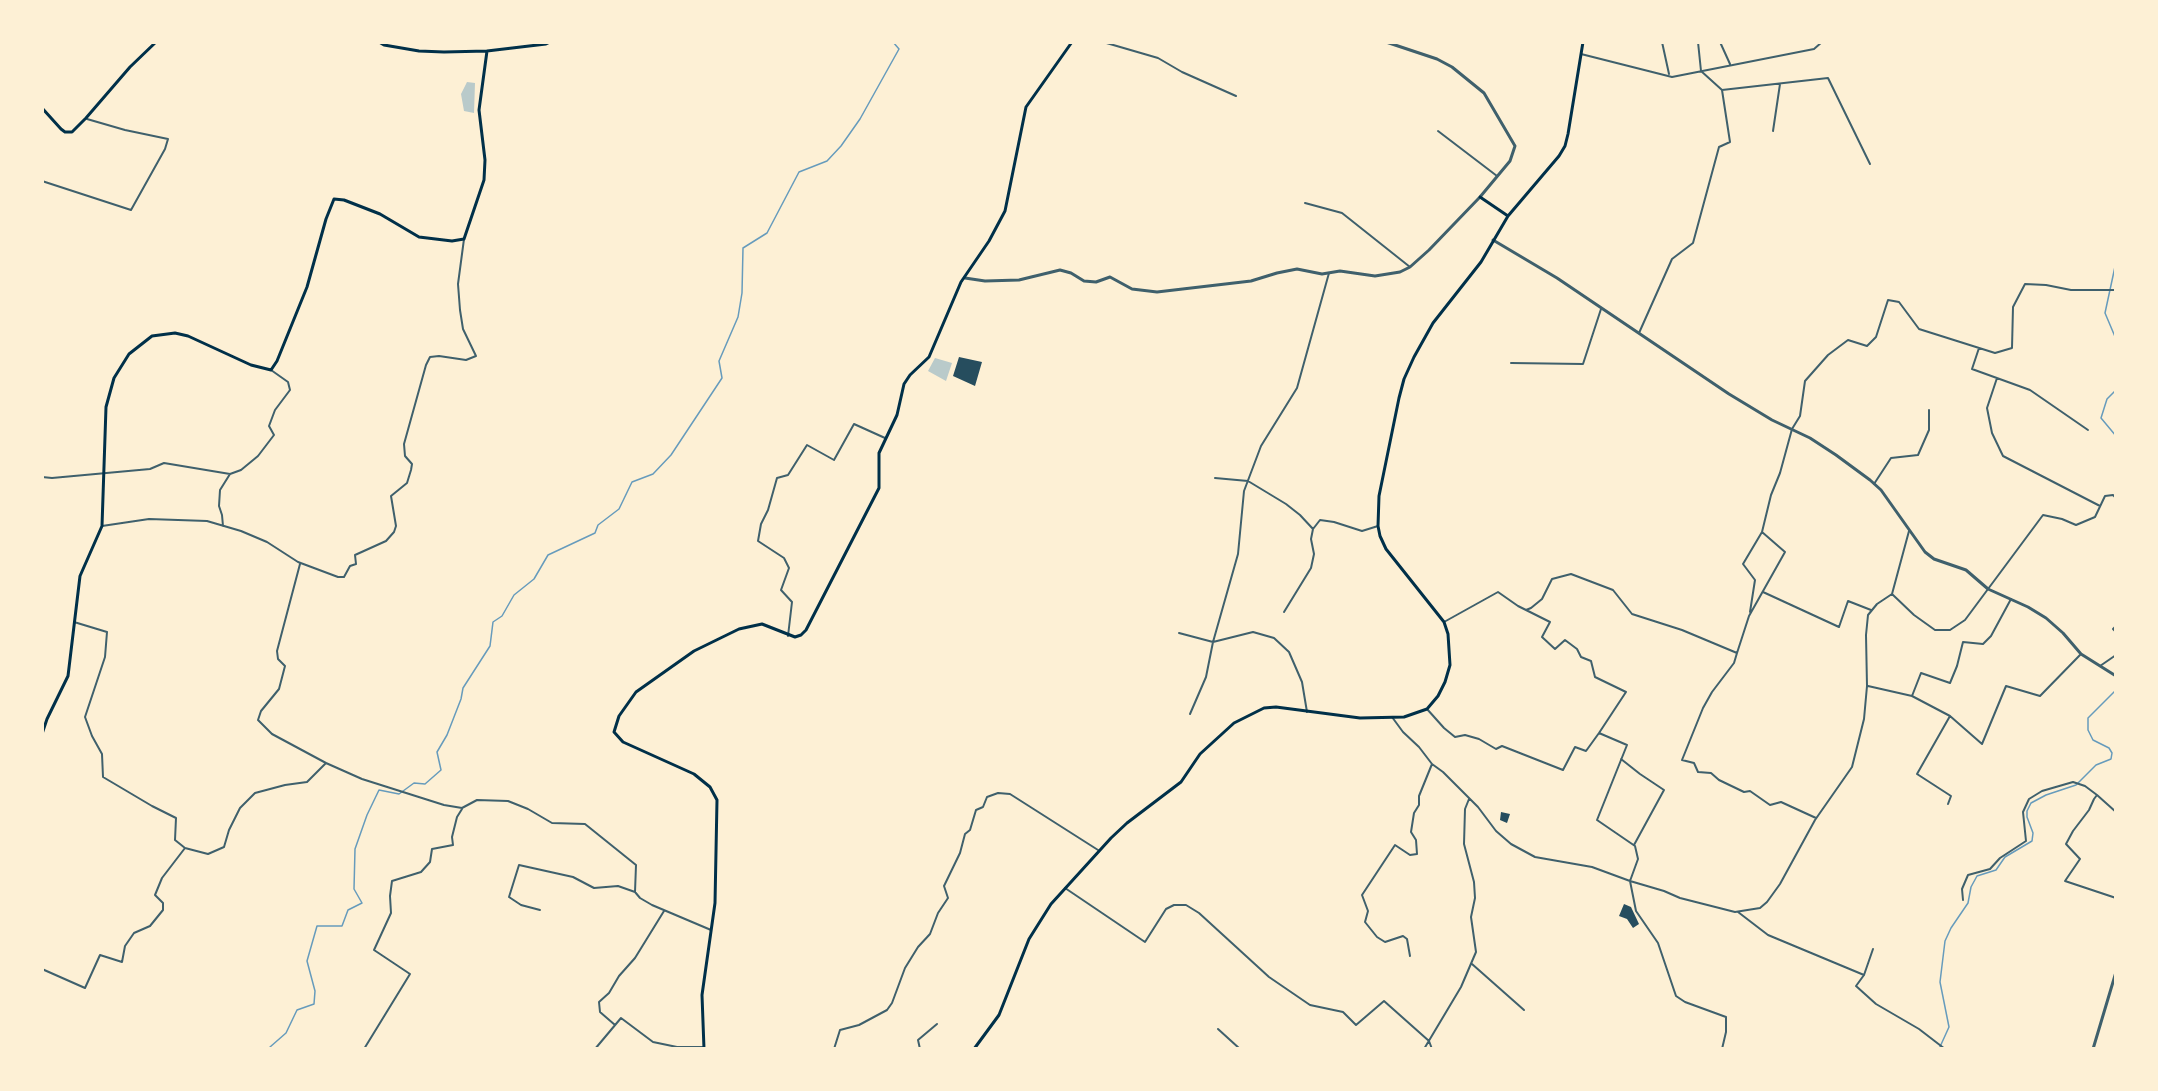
<!DOCTYPE html>
<html>
<head>
<meta charset="utf-8">
<style>
	body { margin:0 }
	#map { position:relative; width:2158px; height:1091px; overflow:hidden; background:#fdf0d5; font-family:Montserrat,sans-serif }
	canvas { display:block }
	.frame { position:absolute; inset:0; border:44px solid #fdf0d5; pointer-events:none }
</style>
</head>
<body>
<div id="map">
<canvas width="2158" height="1091"></canvas>
<div class="frame"></div>
</div>
<script>
const ctx = document.querySelector('canvas').getContext('2d');
ctx.lineJoin = 'round';
function fillPath(path, color) { ctx.fillStyle = color; ctx.fill(path, 'evenodd'); }
const toPath = rows => new Path2D(rows.map(r => 'M' + r).join(''));
function strokePath(path, color, width, dash) { ctx.strokeStyle = color; ctx.lineWidth = width; ctx.lineCap = dash ? 'butt' : 'round'; ctx.setLineDash(dash || []); ctx.stroke(path); }
fillPath(toPath([
	[467,82,475,83,474,113,464,111,461,94],
	[935,358,952,363,946,381,928,371]
]), '#b9caca');
strokePath(toPath([
	[2116,262,2105,313,2116,339],
	[2116,390,2107,399,2101,418,2116,436],
	[270,1049,270,1047,286,1033,297,1010,314,1004,315,991,307,961,317,926,342,926,348,910,362,903,354,889,355,849,367,815,379,790,399,794,414,783,425,784,441,770,437,752,447,735,461,699,463,688,490,646,493,622,502,616,514,595,534,579,548,555,595,533,598,525,619,509,632,482,653,474,671,455,722,378,719,361,738,317,742,293,743,248,767,233,799,172,827,161,841,146,860,119,899,49,893,42],
	[1939,1049,1949,1027,1940,982,1945,941,1951,928,1968,903,1971,887,1977,876,1996,870,2005,857,2032,841,2033,833,2027,817,2027,811,2031,803,2046,795,2076,785,2096,765,2111,759,2112,753,2109,748,2093,740,2088,730,2088,718,2116,690]
]), '#669bbc', 1.5);
fillPath(toPath([
	[959,357,982,362,975,386,953,376],
	[1501,812,1510,814,1507,823,1500,820],
	[1624,904,1631,907,1639,924,1633,928,1627,919,1619,916]
]), '#264d5e');
strokePath(toPath([
	[1103,42,1158,58,1182,72,1236,96],
	[1662,42,1669,74],
	[1698,42,1701,71,1722,90,1828,78,1870,164],
	[1720,42,1730,64],
	[1581,54,1672,77,1814,49,1822,42],
	[1438,131,1497,176],
	[1773,131,1780,84],
	[42,181,131,210,165,149,168,139,125,130,87,119],
	[1305,203,1342,213,1410,267],
	[1639,333,1672,259,1693,243,1719,147,1730,142,1722,90],
	[1979,348,1972,369,2030,390,2088,430],
	[1511,363,1583,364,1601,309],
	[1997,378,1987,408,1992,433,2003,456,2100,506],
	[42,477,52,478,150,469,164,463,230,474],
	[1215,478,1248,481,1286,504,1300,515,1313,529,1320,520,1334,522,1362,531,1378,526],
	[1874,484,1891,458,1918,455,1929,430,1929,410],
	[102,526,149,519,207,521,241,531,267,542,298,562,338,577,344,577,350,566,356,564,355,555,386,541,394,532,396,526,391,496,407,483,411,470,412,464,405,456,404,444,426,365,430,357,439,356,466,360,476,356,463,329,460,310,458,284,464,239],
	[223,526,222,515,219,506,220,490,230,474,241,470,258,456,274,435,269,426,275,410,290,390,288,382,271,370],
	[300,564,277,651,278,659,285,666,279,689,261,711,258,720,272,734,326,763],
	[1763,592,1839,627,1848,601,1871,610],
	[1892,594,1914,615,1935,630,1950,630,1965,620,2043,515,2062,519,2076,525,2095,517,2105,496,2113,495,2116,498],
	[1526,610,1550,622,1542,637,1555,649,1565,640,1577,649,1581,657,1591,661,1595,677,1626,692,1599,733],
	[1284,612,1311,568,1314,554,1311,539,1313,529],
	[1750,612,1755,580,1743,564,1762,532],
	[1444,622,1498,592,1518,606,1526,610,1531,608,1542,599,1552,579,1571,574,1613,590,1632,614,1682,630,1737,653,1749,616,1785,552,1762,532,1771,495,1780,473,1792,429,1800,416,1805,381,1828,355,1848,340,1867,346,1876,337,1888,300,1899,302,1919,329,1995,353,2012,348,2013,307,2025,284,2046,285,2071,290,2116,290],
	[2116,626,2113,629,2116,632],
	[1179,633,1213,642,1253,632,1274,638,1289,652,1302,682,1307,712],
	[788,636,792,602,781,590,789,568,784,558,758,541,761,524,768,510,777,478,788,475,807,445,834,460,854,424,885,438],
	[1737,653,1734,663,1712,692,1703,708,1682,760,1694,763,1698,772,1711,773,1719,780,1744,792,1750,791,1770,805,1781,802,1816,818],
	[2100,666,2116,655],
	[1868,686,1912,696,1921,673,1950,683,1957,666,1963,642,1983,644,1991,636,2011,599],
	[1912,696,1950,716,1917,774,1951,796,1948,804],
	[1190,714,1206,677,1213,642,1238,554,1244,491,1261,446,1297,388,1329,273],
	[1950,716,1982,744,2006,686,2040,696,2080,655],
	[1392,717,1403,732,1419,747,1432,764,1443,772,1478,807,1496,831,1511,844,1535,857,1592,867,1630,881,1638,859,1635,846,1597,820,1627,745,1599,733,1586,751,1575,747,1563,770,1502,746,1496,749,1479,739,1465,735,1455,737,1444,728,1427,709],
	[1621,759,1640,774,1664,790,1634,845],
	[2116,812,2097,795,2094,799,2089,810,2073,831,2066,844,2080,859,2065,881,2116,898],
	[185,848,208,854,224,847,229,830,240,808,255,793,285,785,307,782,326,763,362,779,444,805,462,808,477,800,508,801,528,809,552,823,585,824,636,865,635,892,640,898,652,905,711,930],
	[1065,888,1145,942,1166,909,1174,905,1186,905,1199,913,1269,977,1310,1005,1343,1012,1356,1025,1384,1001,1429,1041,1432,1049],
	[1963,900,1962,889,1968,875,1990,869,2000,858,2026,841,2023,812,2029,799,2042,791,2073,782,2085,786,2097,795],
	[540,910,521,905,509,897,519,865,573,877,594,888,618,886,635,892],
	[1738,912,1768,935,1864,975,1873,949],
	[1410,956,1407,939,1403,936,1385,942,1377,937,1365,922,1368,911,1362,895,1395,845,1410,855,1417,854,1416,840,1411,832,1414,813,1419,805,1419,796,1432,764],
	[1472,964,1524,1010],
	[42,969,85,988,100,955,122,962,125,946,134,933,150,926,163,910,163,903,155,895,162,878,185,848,175,840,176,818,152,806,103,777,102,754,92,736,85,717,105,657,107,632,74,622],
	[1864,975,1856,986,1876,1004,1919,1029,1945,1049],
	[615,1025,600,1012,599,1002,609,993,619,976,635,958,664,911],
	[1218,1029,1240,1049],
	[364,1049,410,974,374,950,391,913,390,896,392,881,421,872,430,862,432,849,453,845,452,837,457,817,462,809],
	[595,1049,621,1018,653,1042,677,1047,704,1047],
	[834,1049,840,1030,859,1025,887,1010,892,1003,905,968,918,947,930,934,938,913,948,898,944,886,960,853,965,834,970,830,976,810,983,807,987,797,998,793,1010,794,1098,850],
	[920,1049,918,1040,937,1024],
	[1424,1049,1461,987,1476,952,1471,917,1475,898,1474,882,1464,844,1465,809,1469,799],
	[1722,1049,1726,1032,1726,1017,1685,1002,1676,996,1658,943,1636,911,1630,881,1664,891,1680,898,1735,912,1760,908,1767,902,1780,884,1815,820,1852,767,1864,719,1867,686,1866,635,1868,615,1877,604,1892,594,1909,531]
]), '#3f606c', 2);
strokePath(toPath([
	[1493,240,1557,278,1729,394,1772,420,1810,438,1836,455,1870,480,1881,490,1925,552,1934,559,1966,570,1988,589,2028,607,2046,618,2063,633,2081,654,2116,676],
	[965,278,985,281,1019,280,1060,270,1071,273,1084,281,1096,282,1110,277,1132,289,1157,292,1251,281,1277,273,1297,269,1322,274,1340,271,1375,276,1400,272,1410,267,1429,250,1480,197,1510,161,1515,146,1484,93,1452,67,1437,59,1386,42],
	[2093,1049,2116,972]
]), '#3f606c', 3);
strokePath(toPath([
	[379,42,384,45,419,51,444,52,487,51],
	[42,108,61,129,65,132,72,132,86,118,130,67,156,42],
	[1480,197,1508,216],
	[42,734,47,719,68,676,80,576,102,526,106,407,114,378,129,354,152,336,175,333,188,336,251,365,271,370,277,361,307,287,326,219,334,199,344,200,380,214,419,237,452,241,464,239,484,180,485,160,479,110,487,51,546,44,550,42],
	[704,1049,702,995,715,903,717,800,710,787,694,774,623,742,614,732,619,716,636,692,694,651,739,629,762,624,795,637,801,635,806,630,879,488,879,453,897,415,904,384,910,375,929,357,961,282,989,241,1005,211,1026,107,1072,42],
	[974,1049,999,1015,1029,939,1051,904,1111,838,1127,823,1181,782,1200,754,1234,723,1264,708,1276,707,1360,718,1404,717,1427,709,1438,696,1445,682,1450,665,1448,634,1444,622,1386,549,1380,536,1378,526,1379,496,1399,398,1404,379,1414,357,1433,323,1481,262,1508,216,1559,156,1565,146,1568,134,1583,42]
]), '#003049', 3);
</script>
</body>
</html>
